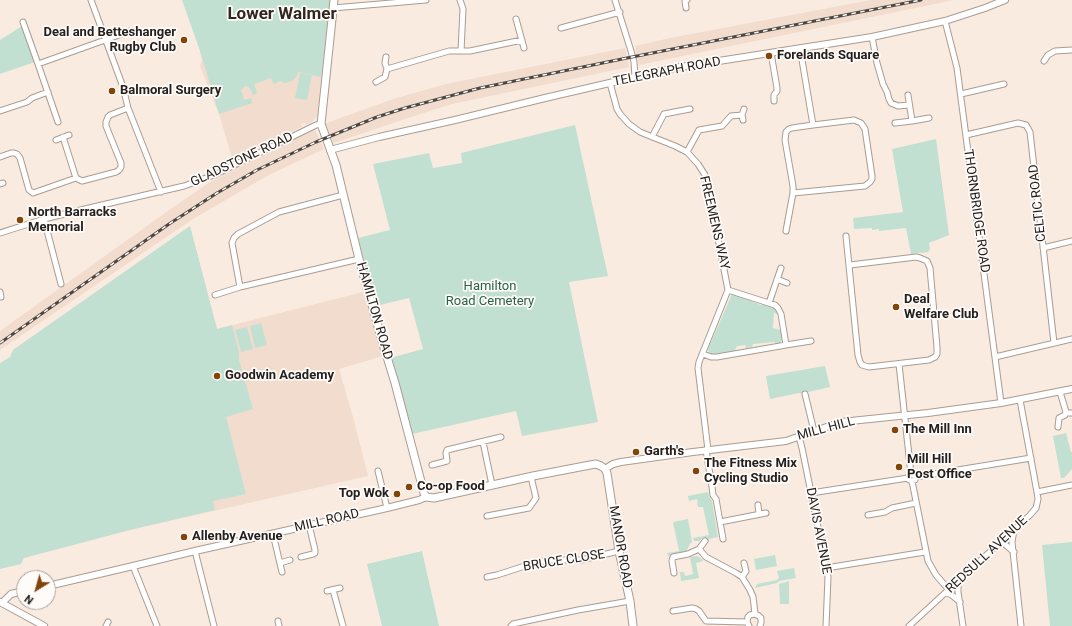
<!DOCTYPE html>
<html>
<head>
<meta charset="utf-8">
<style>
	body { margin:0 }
	#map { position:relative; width:1072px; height:626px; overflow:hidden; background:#faebe1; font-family:Roboto,sans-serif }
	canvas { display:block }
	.north { position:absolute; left:16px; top:570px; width:40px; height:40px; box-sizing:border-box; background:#fefbf9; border:1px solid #a7a3a1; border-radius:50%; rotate:217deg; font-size:11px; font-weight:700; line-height:16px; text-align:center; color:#25201d }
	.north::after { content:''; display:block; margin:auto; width:14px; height:18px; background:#834507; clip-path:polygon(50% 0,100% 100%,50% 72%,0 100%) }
</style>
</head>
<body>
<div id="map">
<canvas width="1072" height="626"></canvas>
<div class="north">N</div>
</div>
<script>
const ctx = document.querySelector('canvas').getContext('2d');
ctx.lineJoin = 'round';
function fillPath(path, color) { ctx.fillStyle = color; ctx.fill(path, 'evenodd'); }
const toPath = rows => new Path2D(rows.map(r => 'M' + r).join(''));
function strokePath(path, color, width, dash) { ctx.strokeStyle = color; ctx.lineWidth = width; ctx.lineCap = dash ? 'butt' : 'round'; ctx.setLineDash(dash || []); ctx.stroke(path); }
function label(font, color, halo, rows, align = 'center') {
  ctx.font = font + ' Roboto,sans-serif'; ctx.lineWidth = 3.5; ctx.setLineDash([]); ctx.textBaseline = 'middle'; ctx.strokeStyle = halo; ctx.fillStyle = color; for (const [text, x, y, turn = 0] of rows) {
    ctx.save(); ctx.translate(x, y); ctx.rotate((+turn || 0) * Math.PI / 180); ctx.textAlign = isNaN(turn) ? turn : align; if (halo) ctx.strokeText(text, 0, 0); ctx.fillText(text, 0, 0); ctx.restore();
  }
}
fillPath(toPath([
	[871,0,954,0,639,65,635,46,670,38],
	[330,2,317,116,312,122,306,125,305,123,301,124,302,127,271,140,266,140,260,143,259,147,233,161,219,114,200,66,202,60,200,51],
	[625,48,629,67,452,104,411,117,334,143,324,124,393,99,446,84],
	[315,129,324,149,267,176,193,219,0,350,0,331,172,208,210,182],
	[190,226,217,329,363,292,383,356,339,369,353,417,368,476,134,529,13,350]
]), '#f1dccd');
fillPath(toPath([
	[182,0,330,0,321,77,312,75,307,100,295,98,300,73,312,75,309,74,298,72,297,76,292,81,284,83,280,81,274,84,271,78,254,84,257,93,253,95,249,87,245,86,241,90,244,100,251,98,252,103,219,114,200,51],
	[22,26,35,62,0,74,0,40],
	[575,125,608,276,569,282,598,422,522,436,516,411,412,434,390,358,423,349,409,298,376,306,358,238,390,230,373,164,429,153,433,168,462,163,461,153],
	[936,139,949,235,929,243,930,249,928,252,911,254,906,228,879,231,879,229,872,230,872,228,854,229,853,218,903,212,892,149],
	[190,226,217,329,232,325,239,352,239,360,253,409,226,417,246,494,213,501,215,510,134,529,24,558,21,564,0,569,0,363,10,357,13,350],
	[732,294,746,298,748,300,761,305,764,304,775,307,779,314,774,313,773,328,780,330,782,331,783,338,780,343,775,345,775,342,753,344,752,347,745,348,746,345,737,346,734,353,716,356,710,354,708,349],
	[261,323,267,345,255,348,250,326],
	[247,327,253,349,241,352,235,330],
	[825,366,830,387,804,393,799,393,770,399,766,376],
	[1066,433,1071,452,1072,452,1072,469,1064,478,1061,478,1053,436],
	[708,492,709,496,712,501,718,537,709,539,708,541,704,537,699,541,694,541,693,538,709,535,703,507,698,507,697,499,689,501,688,496],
	[688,519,692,542,690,544,686,552,668,556,667,553,679,551,673,522],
	[1072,542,1072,626,1050,626,1042,545],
	[422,551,439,626,382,626,367,564],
	[775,555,777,566,756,570,754,559],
	[697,556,703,560,703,561,696,563,699,578,681,581,680,572,684,572,685,576,693,574,690,557],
	[794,568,796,578,779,581,777,583,755,588,757,584,777,580,779,578,777,571],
	[789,581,789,604,780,604,779,584]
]), '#c1e0d1');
const minor = toPath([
	[91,0,123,87,128,108,161,192],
	[460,0,463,9,461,51],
	[615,0,631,51,634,62,635,77],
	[333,8,426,0],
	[686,8,685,1,687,0],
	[516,19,524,48],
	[945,21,957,68,1001,403],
	[23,22,38,64,130,31],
	[561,28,620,12],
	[872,37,877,63,883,84,887,92,889,99,891,103,898,106,909,105],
	[800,48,813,125],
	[771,53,777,88,777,91,774,95,774,101],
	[1044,61,1048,55,1055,51,1072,50],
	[38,64,58,122],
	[387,69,449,51,470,51,522,40],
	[376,82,385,77,387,69,385,63,386,57],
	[610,83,617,109,620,114,629,124,640,132,675,146,687,152,698,164,705,175,707,182,728,290,699,362,698,368,708,450],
	[961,94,1004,84],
	[908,95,912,121,929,118],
	[0,111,27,102,32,98,48,92],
	[743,120,742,115,744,109],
	[895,123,912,121],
	[966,135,1018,123,1026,125,1030,132,1054,343],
	[63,137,76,178],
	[652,137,664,114,690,109],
	[56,140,69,135],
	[687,152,699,130,722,126,731,116,742,115],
	[0,157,11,153,14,153,17,154,20,158,29,190,33,193,76,178,82,181,116,172,119,170,121,167,121,163,106,126,106,122,108,117,110,115,128,108],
	[0,184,3,183],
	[44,219,61,284],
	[786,231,793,193,793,186,785,140,786,132,789,129,792,128,813,125,854,120,861,123,865,129,872,176,872,179,870,182,865,186,793,193],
	[0,233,44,219,89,208,184,186,214,175,267,149,316,125,321,124],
	[846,236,858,355,860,362,862,365,869,367,929,360,935,357,937,354,937,347,930,268,927,261,920,258,916,257,850,265],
	[1043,248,1072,241],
	[777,279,787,283],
	[240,287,232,243,234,238,238,234,279,212,343,195],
	[0,292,1,297],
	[215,295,240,287,359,259],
	[769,303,781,268],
	[786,345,811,341],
	[703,354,711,357,717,357,786,345,781,314,778,308,775,305,728,290],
	[995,357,1072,339],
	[899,364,911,474],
	[1060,392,1066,412],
	[805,394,814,431],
	[1058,427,1059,418,1065,415,1066,412,1068,413,1072,413],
	[799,437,802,448,828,577,826,626],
	[483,442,492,485],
	[706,450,712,487,713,495,716,499,723,539],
	[432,465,447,461,446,453,447,450,501,437],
	[378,471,387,508],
	[915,477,1031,458],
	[912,481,928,561,936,575,949,590],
	[1037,492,1072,485],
	[811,493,908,478,909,480,912,481,915,480,915,477,914,475,911,474,909,475,908,478],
	[758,505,759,514],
	[868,515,885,512,892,508,916,503],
	[487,516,529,508,536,498,531,477],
	[720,522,766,513],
	[1014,530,1012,542,1021,626],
	[273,534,282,572],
	[1001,542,1007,546,1014,552],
	[699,549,705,541],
	[195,551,214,626],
	[301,557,313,554,315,553,315,550,309,525],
	[280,563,290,560],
	[133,566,157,626],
	[826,568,925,552],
	[674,573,672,561,673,557,688,554,699,549,706,557,736,573,742,577,750,590,753,597,754,605,755,614],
	[487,577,497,575,537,562,549,560,581,560,619,551],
	[742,577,746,571,744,563],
	[958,581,958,592,963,626],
	[333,590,343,626],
	[327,591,340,588],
	[946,592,953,596,960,602],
	[673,611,692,608,696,609,699,611,706,621,747,622],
	[278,621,279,626],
	[106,626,108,622],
	[511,626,513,624,578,610,630,601],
	[749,626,747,622,748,617,750,615,755,614,759,616,761,618,761,623,760,626],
	[909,626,1030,515,1036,508,1038,499,1037,492,1020,400]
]);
const tertiary = toPath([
	[330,150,379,137,455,120,545,98,674,68,872,37,945,21,985,8,1005,0],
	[605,469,613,464,621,462,693,452,786,441,841,422,928,413,1001,403,1072,389],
	[48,586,133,566,195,551,387,508,419,500,426,497],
	[0,602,44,626],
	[2,603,11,594,24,591]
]);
const secondary = toPath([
	[334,0,321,124,336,165,359,259,383,344,395,383,424,493,426,497,434,498,533,476,590,465,596,464,601,466,605,469,607,473,619,551,630,601,633,626]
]);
strokePath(minor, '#a99c92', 7);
strokePath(tertiary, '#a99c92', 8);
strokePath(secondary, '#a99c92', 9);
strokePath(minor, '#fff', 5);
strokePath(tertiary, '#fff', 6);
strokePath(secondary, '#fff', 7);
const rail = toPath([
	[0,343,169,224,217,193,257,170,316,142,377,117,405,108,480,88,627,58,921,0]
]);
strokePath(rail, '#4d4641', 3);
strokePath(rail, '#fefbf9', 1.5, [4.5]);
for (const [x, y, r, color] of [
	[184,40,4,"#834507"],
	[769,56,4,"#834507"],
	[112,91,4,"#834507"],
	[20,220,4,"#834507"],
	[896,307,4,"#834507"],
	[217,376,4,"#834507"],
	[895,430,4,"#834507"],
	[636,452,4,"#834507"],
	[899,467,4,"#834507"],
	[696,471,4,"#834507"],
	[409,487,4,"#834507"],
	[397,494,4,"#834507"],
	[184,537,4,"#834507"]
]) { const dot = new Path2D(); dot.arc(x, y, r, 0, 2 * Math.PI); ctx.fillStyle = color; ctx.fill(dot); strokePath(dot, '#fefbf9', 1.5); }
label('bold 13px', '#25201d', '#fefbf9', [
	["Deal and Betteshanger",176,33,"right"],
	["Rugby Club",176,48,"right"],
	["Forelands Square",777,56],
	["Balmoral Surgery",120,91],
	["North Barracks",28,213],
	["Memorial",28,228],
	["Deal",904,300],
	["Welfare Club",904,315],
	["Goodwin Academy",225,376],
	["The Mill Inn",903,430],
	["Garth's",644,452],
	["Mill Hill",907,460],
	["Post Office",907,475],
	["The Fitness Mix",704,464],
	["Cycling Studio",704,479],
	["Co-op Food",417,487],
	["Top Wok",389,494,"right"],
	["Allenby Avenue",192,537]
], 'left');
label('13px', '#25201d', '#fefbf9', [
	["TELEGRAPH ROAD",667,72,-11],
	["GLADSTONE ROAD",242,160,-25],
	["CELTIC ROAD",1038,203,-96],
	["THORNBRIDGE ROAD",976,211,82],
	["FREEMENS WAY",714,223,77],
	["HAMILTON ROAD",374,311,74],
	["MILL HILL",826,429,-15],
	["MILL ROAD",327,521,-13],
	["DAVIS AVENUE",818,531,79],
	["MANOR ROAD",620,547,80],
	["REDSULL AVENUE",987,555,-43],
	["BRUCE CLOSE",564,561,-9]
]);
label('13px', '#27614a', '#fefbf9', [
	["Hamilton",490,287],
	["Road Cemetery",490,302]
]);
label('bold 17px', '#31271f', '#fefbf9', [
	["Lower Walmer",282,15]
]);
</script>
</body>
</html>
